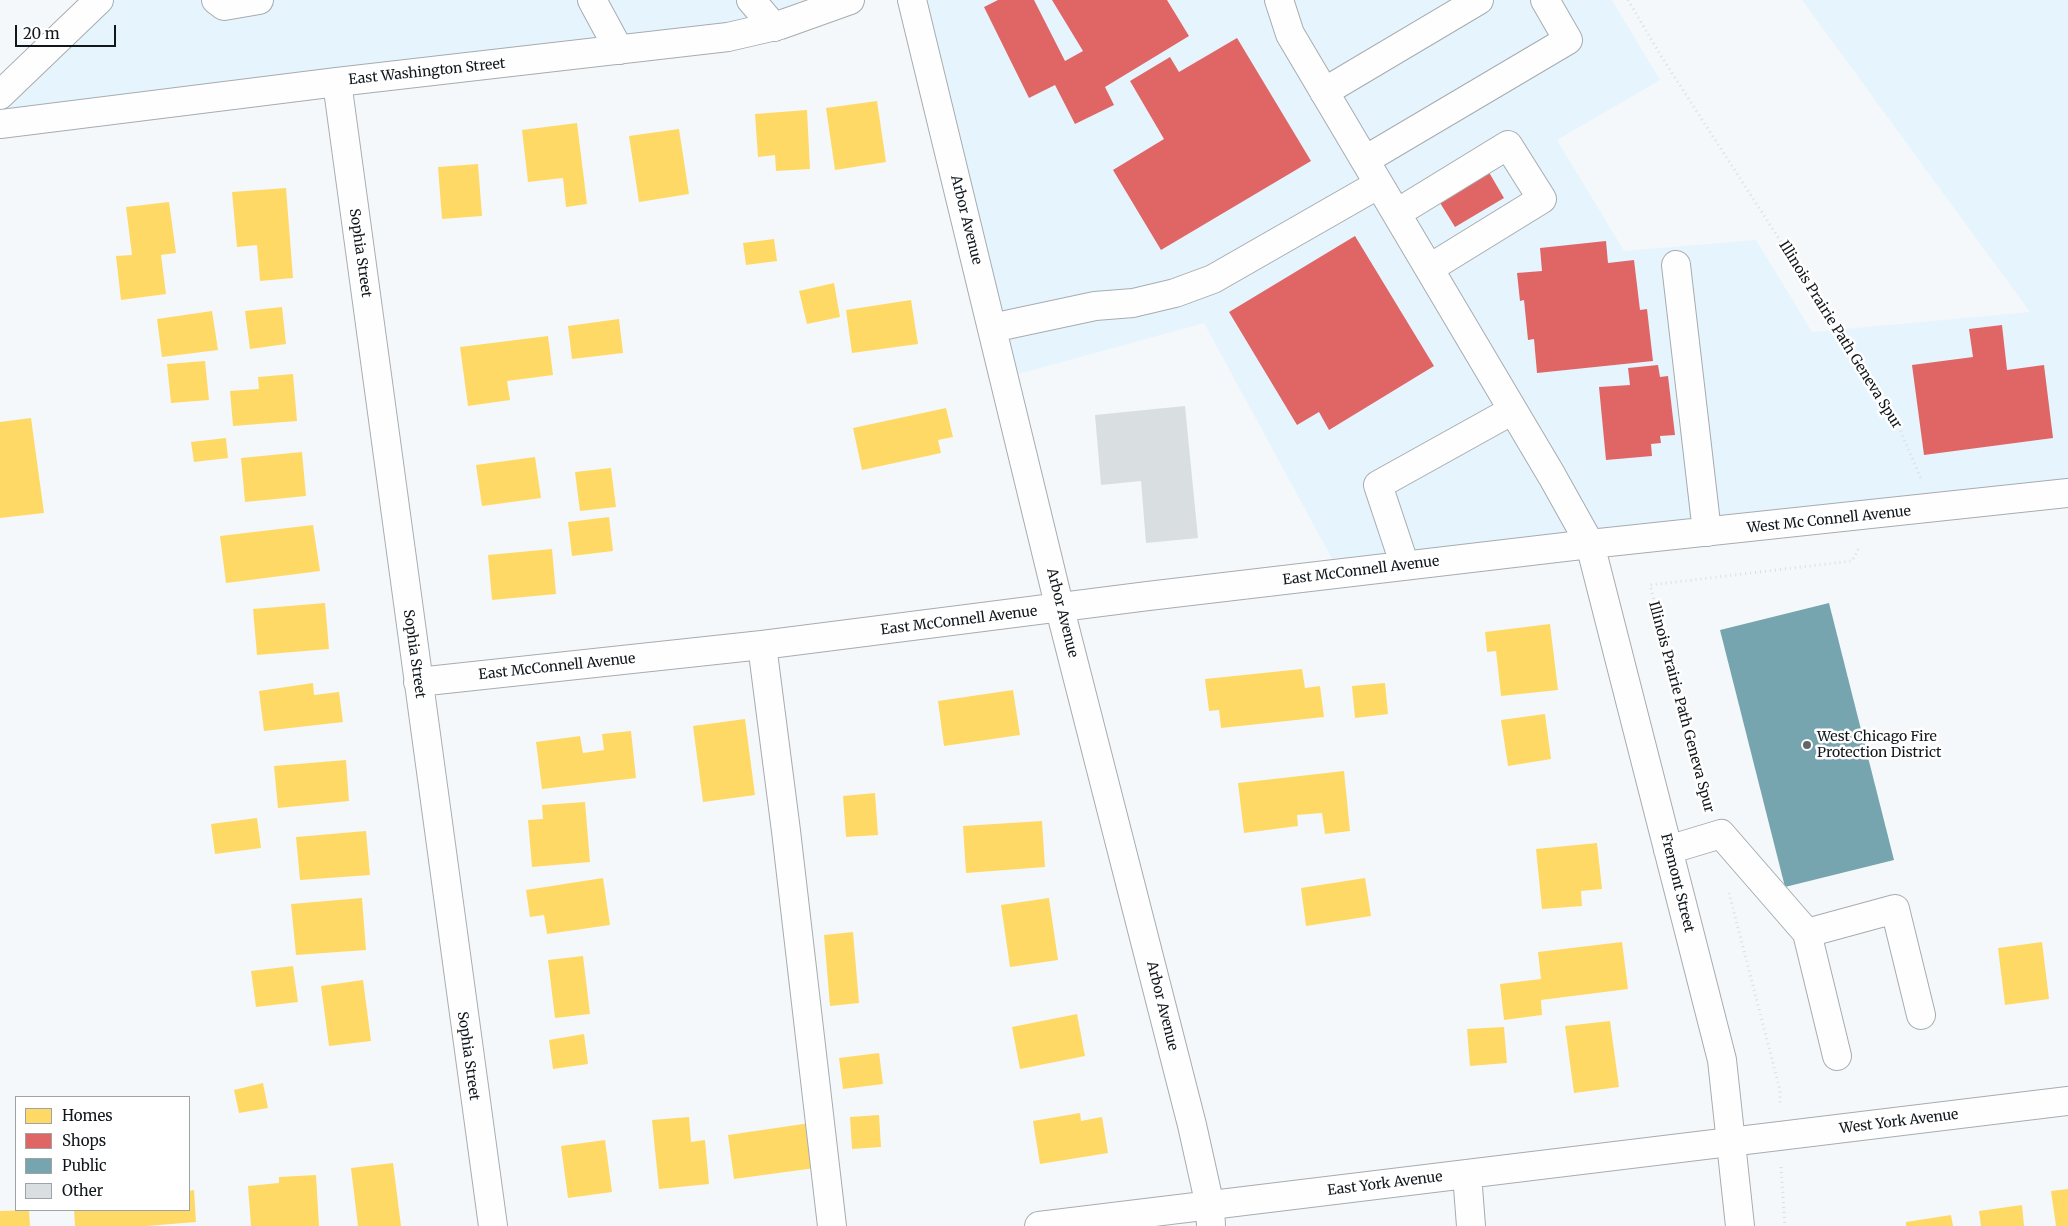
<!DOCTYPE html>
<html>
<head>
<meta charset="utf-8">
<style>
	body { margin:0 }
	#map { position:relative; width:2068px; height:1226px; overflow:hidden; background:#f5f8fa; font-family:Merriweather,serif }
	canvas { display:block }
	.legend { position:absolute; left:15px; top:1096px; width:175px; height:115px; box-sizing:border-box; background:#fff; border:1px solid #a0a2a4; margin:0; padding:6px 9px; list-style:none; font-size:15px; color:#12171b }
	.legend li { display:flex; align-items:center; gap:10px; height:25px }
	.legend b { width:25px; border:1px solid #a0a2a4 }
	.scale { position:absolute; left:15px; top:25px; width:101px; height:22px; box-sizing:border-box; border:2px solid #12171b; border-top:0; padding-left:6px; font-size:15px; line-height:18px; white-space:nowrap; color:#12171b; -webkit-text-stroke:4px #fff; paint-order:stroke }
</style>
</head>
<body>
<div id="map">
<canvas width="2068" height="1226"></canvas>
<ul class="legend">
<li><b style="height:14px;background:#ffd966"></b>Homes</li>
<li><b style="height:14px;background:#e06666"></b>Shops</li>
<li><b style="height:14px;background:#76a5af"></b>Public</li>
<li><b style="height:14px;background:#d9dee1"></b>Other</li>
</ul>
<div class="scale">20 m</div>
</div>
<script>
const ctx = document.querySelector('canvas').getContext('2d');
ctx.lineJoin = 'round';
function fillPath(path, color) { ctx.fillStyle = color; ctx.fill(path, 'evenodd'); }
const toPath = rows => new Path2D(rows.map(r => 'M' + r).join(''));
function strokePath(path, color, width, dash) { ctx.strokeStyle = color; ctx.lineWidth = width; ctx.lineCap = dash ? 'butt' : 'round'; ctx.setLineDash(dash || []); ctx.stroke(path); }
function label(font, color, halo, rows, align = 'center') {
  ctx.font = font + ' Merriweather,serif'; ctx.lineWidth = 5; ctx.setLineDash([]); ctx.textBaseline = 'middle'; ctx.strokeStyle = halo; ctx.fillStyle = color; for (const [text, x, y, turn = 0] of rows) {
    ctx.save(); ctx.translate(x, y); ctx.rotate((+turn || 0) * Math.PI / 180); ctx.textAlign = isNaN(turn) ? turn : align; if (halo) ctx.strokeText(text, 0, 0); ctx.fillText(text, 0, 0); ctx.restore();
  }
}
fillPath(toPath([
	[112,0,581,0,605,43,0,115,0,107],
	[601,0,820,0,766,21,623,39],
	[922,0,1265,0,1281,39,1575,539,1336,566,1204,323,1011,376],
	[1284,0,1612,0,1660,80,1557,140,1624,251,1756,240,1812,332,2030,312,1802,0,2068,0,2068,502,1595,536]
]), '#e6f4fd');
fillPath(toPath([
	[877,101,886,162,835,170,826,108],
	[807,110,810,169,776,171,775,155,758,157,755,114],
	[577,123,587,204,566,207,563,178,528,182,522,130],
	[679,129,689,194,639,202,629,136],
	[478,164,482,216,442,219,438,167],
	[286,188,293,278,260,281,257,245,237,247,232,192],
	[169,202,176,253,161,255,166,294,121,300,116,256,132,255,126,207],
	[774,239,777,261,746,265,743,243],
	[834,283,840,317,807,324,799,291],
	[911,300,918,344,852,353,846,310],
	[282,307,286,344,250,349,245,311],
	[212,311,218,350,162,357,157,319],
	[619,319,623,353,572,359,568,326],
	[548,336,553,375,507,381,510,400,468,406,460,347],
	[205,361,209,400,171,403,167,364],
	[293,374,297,421,233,426,230,391,259,389,258,377],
	[946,408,953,437,938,440,941,453,862,470,853,428],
	[31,418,44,513,0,518,0,422],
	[226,438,228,458,194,462,191,442],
	[302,452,306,496,245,502,241,458],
	[535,457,541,498,482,506,476,465],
	[611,468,616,507,580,511,575,472],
	[609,517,613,551,572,556,568,522],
	[313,525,320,571,226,583,220,536],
	[552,549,556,594,492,600,488,555],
	[325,603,329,649,257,655,253,609],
	[1550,624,1558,690,1501,696,1496,651,1487,652,1485,632],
	[1302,669,1305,688,1320,686,1324,717,1221,728,1219,710,1209,711,1205,679],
	[313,683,314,695,339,692,343,722,264,731,259,691],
	[1385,683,1388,714,1355,718,1352,686],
	[1013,690,1020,735,944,746,938,701],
	[1545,714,1551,759,1508,766,1501,720],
	[745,719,755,795,703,802,693,726],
	[631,731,636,778,542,789,536,742,580,736,583,753,604,750,602,734],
	[346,760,349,801,278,808,274,766],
	[1344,771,1350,831,1325,834,1322,813,1297,815,1298,826,1244,833,1238,783],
	[875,793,878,835,846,837,843,796],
	[585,802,590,862,532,867,528,820,543,819,542,805],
	[257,818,261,848,215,854,211,824],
	[1042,821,1045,867,966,873,963,826],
	[366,831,370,875,300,880,296,837],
	[1597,843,1602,889,1581,891,1582,906,1542,909,1536,849],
	[603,878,610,925,547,934,544,915,530,917,526,890],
	[1365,878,1371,916,1306,926,1301,888],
	[362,898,366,950,296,955,291,904],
	[1049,898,1058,960,1010,967,1001,905],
	[853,932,859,1003,830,1006,824,935],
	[1622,942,1628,989,1541,1000,1542,1015,1504,1020,1500,984,1541,979,1538,952],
	[2042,942,2049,999,2005,1005,1998,948],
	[583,956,590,1014,555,1018,548,960],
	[293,966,298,1002,256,1007,251,971],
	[363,980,371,1041,329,1046,321,986],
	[1077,1014,1085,1056,1020,1069,1012,1027],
	[1610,1021,1619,1087,1574,1093,1565,1026],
	[1504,1027,1507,1063,1470,1066,1467,1029],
	[584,1034,588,1064,553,1069,549,1040],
	[879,1053,883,1084,843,1089,839,1058],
	[263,1083,268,1108,239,1113,234,1090],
	[1080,1113,1081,1121,1102,1117,1108,1153,1040,1164,1033,1121],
	[879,1115,881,1147,852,1149,850,1117],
	[689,1117,691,1142,705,1140,709,1184,659,1189,652,1120],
	[810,1123,815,1168,734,1179,728,1135],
	[605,1140,612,1192,568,1198,561,1146],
	[393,1163,401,1226,358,1226,351,1168],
	[316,1175,319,1226,251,1226,248,1186,279,1183,279,1177],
	[2068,1189,2068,1226,2056,1226,2051,1191],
	[194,1190,196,1222,147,1226,75,1226,74,1210,189,1210,189,1191],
	[2022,1205,2024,1226,1981,1226,1979,1211],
	[29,1210,30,1226,0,1226,0,1211],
	[1951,1215,1953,1226,1906,1226,1906,1222]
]), '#ffd966');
fillPath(toPath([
	[998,0,1034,0,1065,61,1083,51,1052,0,1167,0,1189,36,1105,87,1114,105,1075,124,1055,85,1029,98,984,7],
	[1237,38,1311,161,1161,250,1113,170,1164,139,1130,81,1170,57,1179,72],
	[1487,169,1504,198,1455,227,1437,198],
	[1355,236,1434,366,1329,430,1319,412,1297,425,1229,312],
	[1606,241,1608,263,1634,260,1640,310,1647,309,1653,361,1537,373,1534,339,1528,340,1524,300,1520,301,1517,273,1542,271,1540,248],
	[2002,325,2007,370,2044,365,2053,438,1924,455,1912,365,1973,357,1969,329],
	[1658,365,1660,377,1668,376,1675,435,1660,436,1661,443,1651,444,1652,456,1606,460,1599,387,1630,385,1628,368]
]), '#e06666');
fillPath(toPath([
	[1829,603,1894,860,1785,887,1720,630]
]), '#76a5af');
fillPath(toPath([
	[1185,406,1198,538,1146,543,1141,481,1101,485,1095,415]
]), '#d9dee1');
const minor = toPath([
	[216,0,224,6,259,0],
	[592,0,619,50],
	[751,0,774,27],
	[912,0,1060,609,1192,1125,1210,1206,1211,1226],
	[1279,0,1290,34,1552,476,1590,544,1722,1060,1740,1226],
	[337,82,493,1226],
	[1324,92,1479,0],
	[0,95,99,0],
	[1365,160,1568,40,1545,0],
	[1397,213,1508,145,1542,199,1430,268],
	[1676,265,1707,532],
	[992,328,1095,306,1133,303,1175,293,1213,279,1379,184],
	[1405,566,1378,485,1513,410],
	[762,645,786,831,832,1226],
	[418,682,762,645,1148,596,1590,544,2068,493],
	[1668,850,1721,834,1807,933,1837,1056],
	[1807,933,1895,909,1921,1015],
	[1467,1174,1471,1226],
	[1039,1226,2068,1101]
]);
const major = toPath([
	[0,124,337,82,728,37,780,25,850,0]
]);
strokePath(minor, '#a7acaf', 30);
strokePath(major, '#a7acaf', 30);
strokePath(toPath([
	[1628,0,1661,56,1896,420,1921,479],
	[1707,807,1650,585,1852,561,1859,548],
	[1729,893,1780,1090,1780,1106],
	[1781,1167,1785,1226]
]), '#dcddde', 3, [1, 4]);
strokePath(minor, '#fefefe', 28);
strokePath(major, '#fefefe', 28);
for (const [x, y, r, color] of [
	[1807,745,5,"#616669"]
]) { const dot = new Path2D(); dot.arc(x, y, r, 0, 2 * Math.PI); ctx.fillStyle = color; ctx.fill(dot); strokePath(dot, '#fff', 2); }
label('14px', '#12171b', '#fff', [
	["East Washington Street",427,72,-6],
	["Arbor Avenue",966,220,76],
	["Sophia Street",360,253,82],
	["Illinois Prairie Path Geneva Spur",1840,335,58],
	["West Mc Connell Avenue",1829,520,-6],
	["East McConnell Avenue",1361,571,-7],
	["Arbor Avenue",1062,613,76],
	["East McConnell Avenue",959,621,-7],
	["Sophia Street",414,654,82],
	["East McConnell Avenue",557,667,-6],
	["Illinois Prairie Path Geneva Spur",1681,707,75],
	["Fremont Street",1677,883,76],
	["Arbor Avenue",1162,1006,76],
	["Sophia Street",468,1056,82],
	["West York Avenue",1899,1122,-7],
	["East York Avenue",1385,1184,-7]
]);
label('14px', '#12171b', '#fff', [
	["West Chicago Fire",1817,737],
	["Protection District",1817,753]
], 'left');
</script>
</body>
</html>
